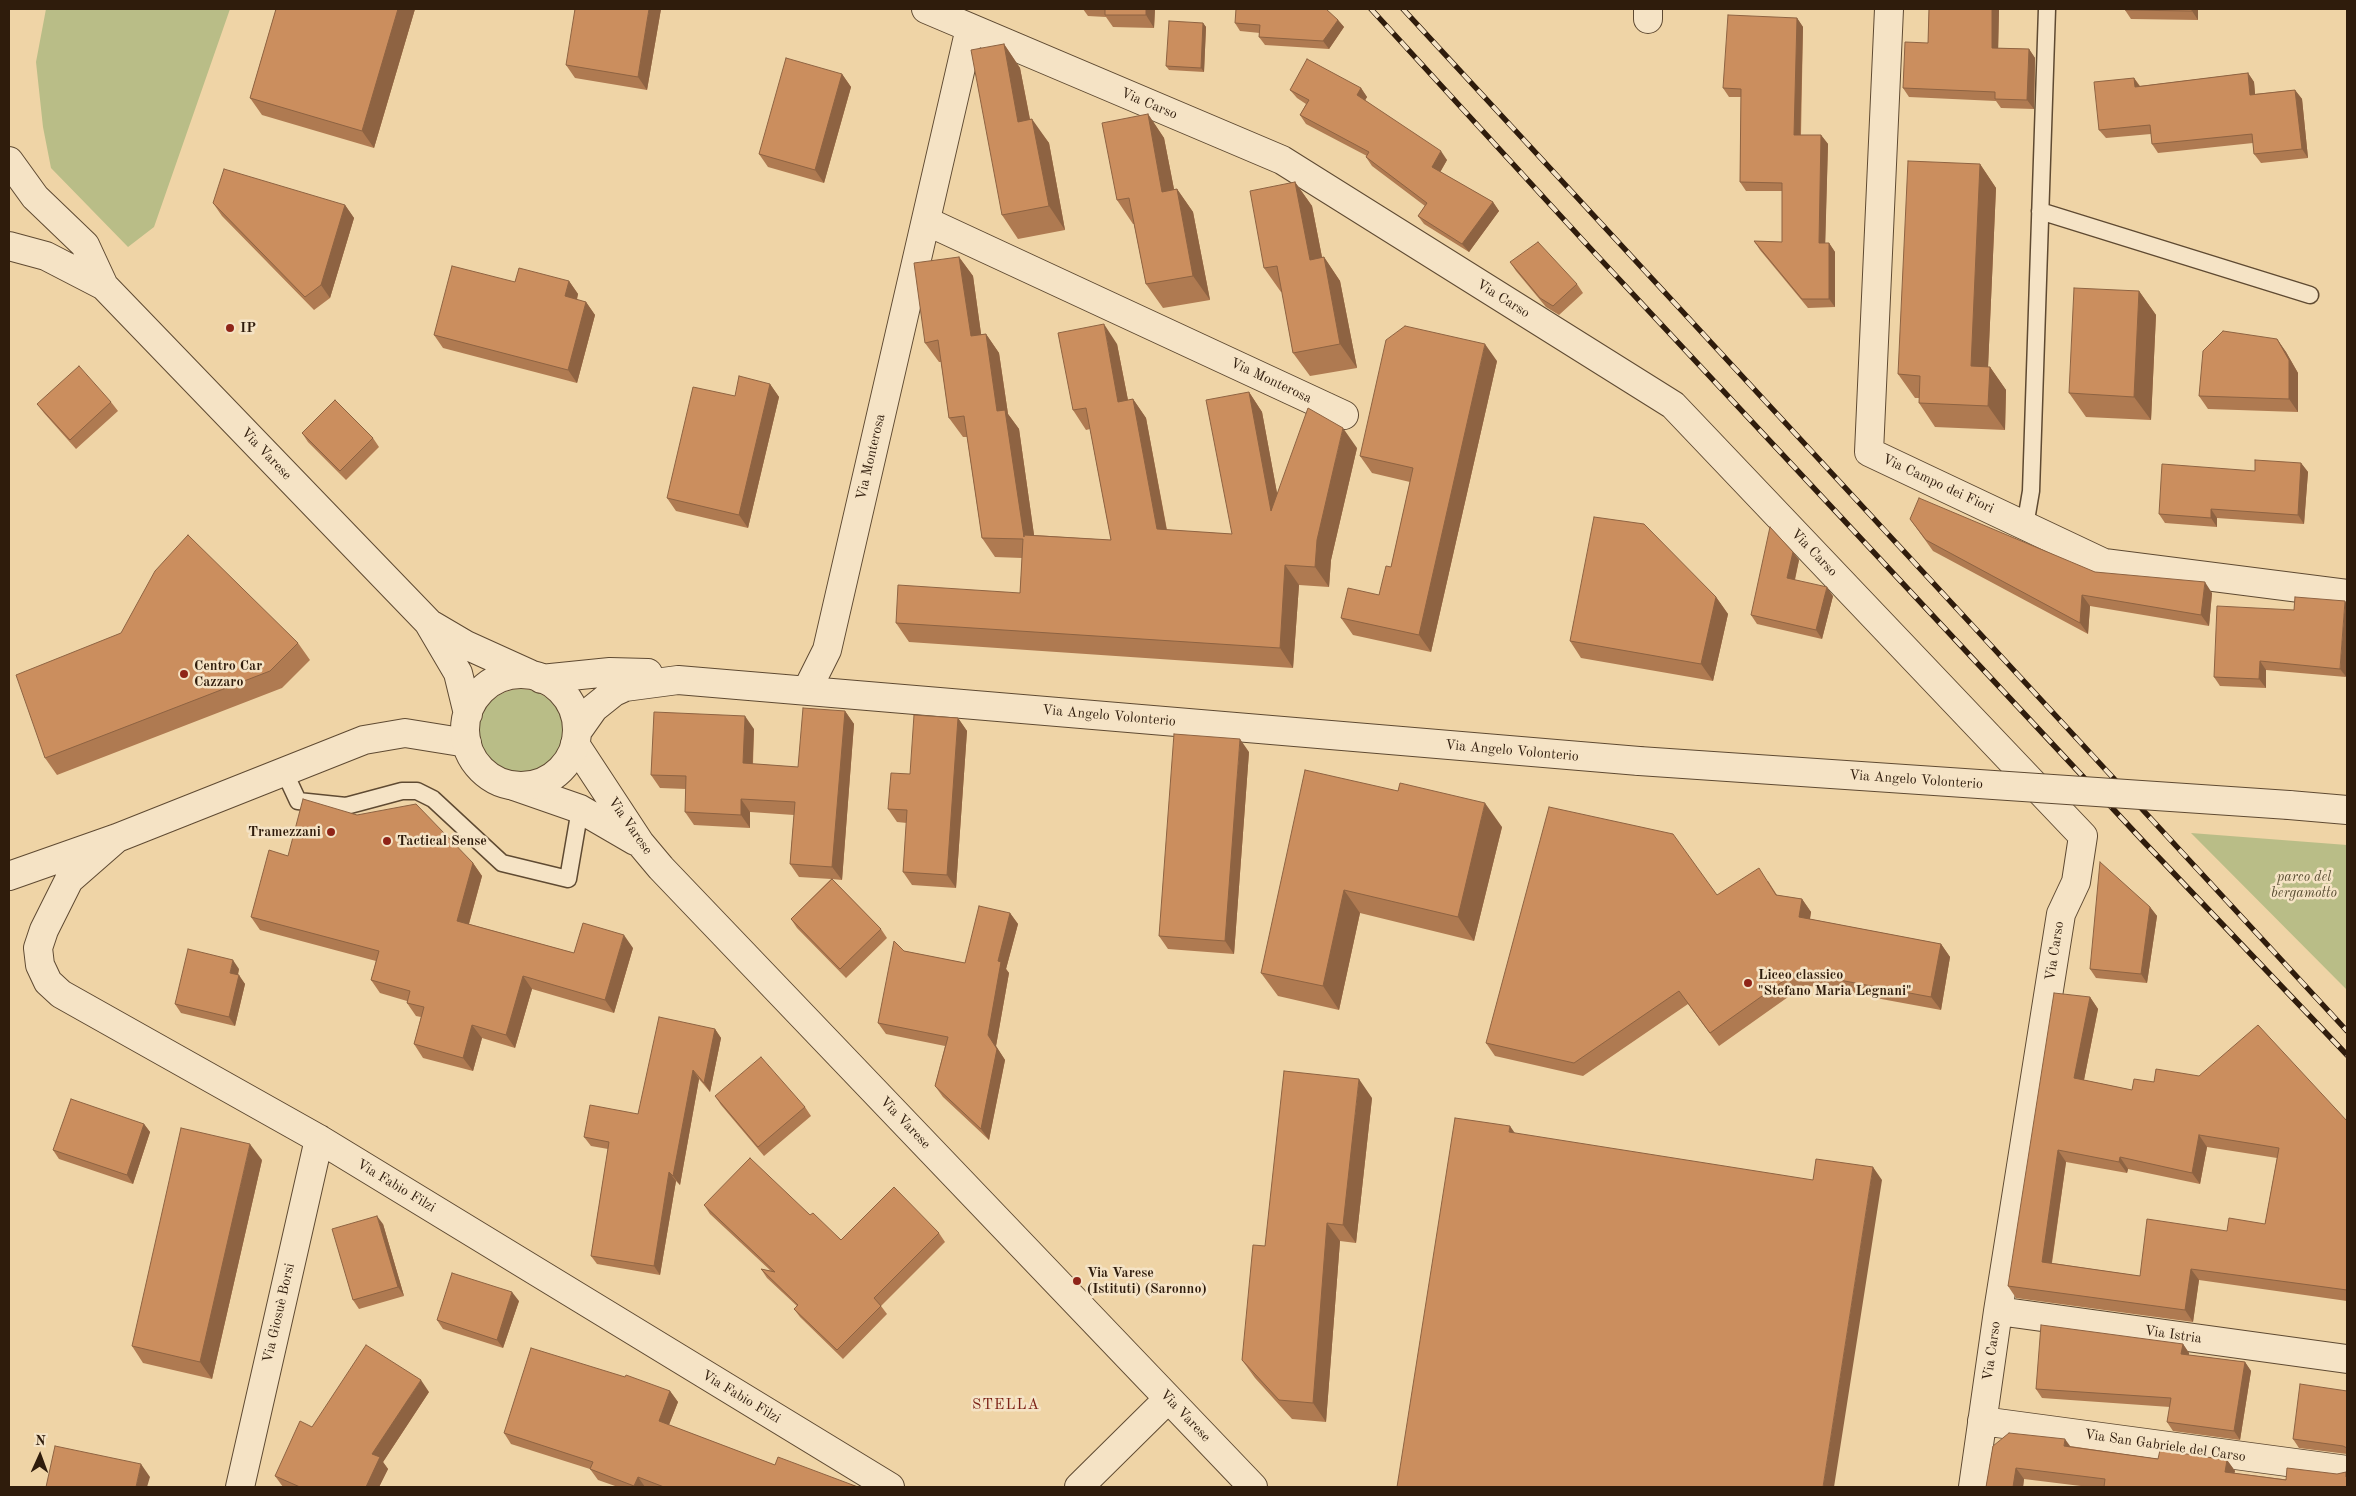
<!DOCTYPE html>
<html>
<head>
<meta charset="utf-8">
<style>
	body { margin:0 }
	#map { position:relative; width:2356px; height:1496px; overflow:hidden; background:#efd4a6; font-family:"Old Standard TT",serif }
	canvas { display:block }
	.frame { position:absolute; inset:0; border:10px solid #2f1c0c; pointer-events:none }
	.north { position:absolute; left:15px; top:1431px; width:50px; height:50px; -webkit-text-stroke:4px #f5e3c5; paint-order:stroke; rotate:2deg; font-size:14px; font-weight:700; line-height:20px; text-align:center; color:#2f1c0c }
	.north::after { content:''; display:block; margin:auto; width:18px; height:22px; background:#2f1c0c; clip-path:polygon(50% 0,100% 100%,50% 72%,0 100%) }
</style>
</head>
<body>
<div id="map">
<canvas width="2356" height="1496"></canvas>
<div class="frame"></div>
<div class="north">N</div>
</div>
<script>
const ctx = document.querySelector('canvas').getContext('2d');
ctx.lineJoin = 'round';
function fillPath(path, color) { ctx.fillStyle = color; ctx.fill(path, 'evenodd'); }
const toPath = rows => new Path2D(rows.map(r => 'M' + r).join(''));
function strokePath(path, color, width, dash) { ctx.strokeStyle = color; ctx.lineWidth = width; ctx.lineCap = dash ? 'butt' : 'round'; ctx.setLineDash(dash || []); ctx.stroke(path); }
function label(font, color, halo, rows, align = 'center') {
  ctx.font = font + ' "Old Standard TT",serif'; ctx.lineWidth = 5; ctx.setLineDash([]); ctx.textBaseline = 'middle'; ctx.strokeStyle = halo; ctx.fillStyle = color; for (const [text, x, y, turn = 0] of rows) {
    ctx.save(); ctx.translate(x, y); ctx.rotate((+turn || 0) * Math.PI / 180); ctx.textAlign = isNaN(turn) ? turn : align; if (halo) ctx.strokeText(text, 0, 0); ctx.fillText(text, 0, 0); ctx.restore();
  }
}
fillPath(toPath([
	[46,9,230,9,154,227,128,247,51,168,43,127,36,62],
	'479 731a42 42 0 1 1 84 0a42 42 0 1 1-84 0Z',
	[2191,833,2347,845,2347,990]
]), '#b9bd87');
const service = toPath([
	[2040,211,2310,295],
	[2025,526,2031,491,2047,9],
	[284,771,298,801,346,806,402,791,417,791,433,799,502,863,568,879,580,809]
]);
const minor = toPath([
	[926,9,1282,160,1673,405,2083,836,2076,882,2061,914,1998,1311,1973,1487],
	[1889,9,1869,452,2104,563,2347,594],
	[1648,19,1648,9],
	[926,221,1344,415],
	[807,690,827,650,970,28],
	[575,744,640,843,661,868,1253,1487],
	[514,786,580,809,635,841],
	[117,838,69,880,44,930,38,948,40,965,48,982,61,994,319,1139,890,1487],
	[9,876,117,838,364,740,405,733,467,743],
	[1998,1311,2347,1359],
	[1982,1421,2347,1470],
	[240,1487,319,1139],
	[1079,1487,1168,1399]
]);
const tertiary = toPath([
	[9,161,35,197,85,245,104,286],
	[9,246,46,256,104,286,428,622,458,673,468,714],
	[432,625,466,645,530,674],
	'465 730a56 56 0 1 1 112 0a56 56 0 1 1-112 0Z',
	[541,679,610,672,648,673],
	[577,732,594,708,614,692,625,687,678,680,1639,761],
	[2289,805,2347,810]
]);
strokePath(service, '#5f4a32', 19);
strokePath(minor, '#5f4a32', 30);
strokePath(tertiary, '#5f4a32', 30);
strokePath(service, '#f5e3c5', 16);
strokePath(minor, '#f5e3c5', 28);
strokePath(tertiary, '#f5e3c5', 28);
const rail = toPath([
	[1371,9,1590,248,2143,841,2347,1055],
	[1403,9,2347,1031]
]);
strokePath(rail, '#2f1c0c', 5.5);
strokePath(rail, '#f5e3c5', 4, [11]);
const tertiaryBridge = toPath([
	[1639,761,2289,805]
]);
strokePath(tertiaryBridge, '#5f4a32', 30, []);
strokePath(tertiaryBridge, '#f5e3c5', 28);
fillPath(toPath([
	[276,9,415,9,374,148,262,115,250,98],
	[661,9,647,90,575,78,566,65],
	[1083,9,1155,9,1154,28,1113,27,1106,17,1088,16],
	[1929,9,1999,9,1998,48,2029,49,2035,58,2034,109,2001,108,1996,101,1909,97,1903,88,1928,43],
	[2198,9,2198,20,2131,19,2125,10],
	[1797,18,1803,27,1801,135,1821,135,1828,144,1825,243,1829,243,1835,252,1835,307,1808,308,1760,250,1754,241,1782,242,1782,191,1746,191,1740,182,1741,97,1729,97,1723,88],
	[1338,20,1344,27,1329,49,1265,45,1259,37,1260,33,1240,31,1235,23],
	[1203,23,1206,27,1204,72,1169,70,1166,66],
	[1004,44,1020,68,1030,119,1049,143,1065,230,1018,239,1002,215],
	[2248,73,2254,82,2255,94,2295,90,2302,99,2308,158,2261,163,2254,154,2253,143,2158,153,2152,144,2151,134,2106,138,2099,130,2134,78,2140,86],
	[842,74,851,87,824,183,768,167,759,154],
	[1361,88,1367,97,1365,100,1447,160,1440,172,1493,202,1499,211,1469,252,1424,224,1418,216,1425,206,1372,166,1366,157,1367,156,1306,124,1300,115,1306,104,1297,98,1290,90],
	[1148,114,1164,138,1174,189,1177,189,1193,212,1210,300,1163,308,1146,284,1134,224,1133,224,1117,200],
	[1980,164,1996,188,1988,367,1990,367,2006,390,2005,430,1935,427,1919,403,1919,398,1915,398,1898,374],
	[1295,182,1312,206,1322,257,1324,257,1340,281,1357,368,1310,376,1293,353,1282,292,1281,292,1264,268],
	[213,203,345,205,354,218,330,298,314,310,222,216],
	[959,257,973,276,981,334,986,334,999,353,1008,414,1019,429,1034,535,1111,540,1090,429,1086,430,1073,410,1117,344,1128,400,1133,399,1146,418,1167,530,1232,534,1249,392,1262,412,1277,493,1357,448,1331,560,1329,587,1299,585,1293,668,909,642,896,623,1020,593,1022,558,995,557,982,538,967,437,963,437,949,418,941,362,939,362,925,343],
	[1510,262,1577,284,1583,293,1559,315,1546,307,1516,271],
	[569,281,578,294,577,300,586,302,595,315,577,383,443,348,434,335,515,282],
	[2139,291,2156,315,2151,420,2086,417,2069,393],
	[2277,339,2286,352,2298,373,2298,412,2208,409,2199,396],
	[1497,361,1431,652,1353,635,1341,618,1379,595,1391,567,1410,482,1372,473,1360,456],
	[770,384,779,397,748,528,676,511,667,498,735,396],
	[111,402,118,411,76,449,44,413,37,404],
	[302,433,373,438,379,447,346,480,308,442],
	[2301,463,2308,472,2304,524,2217,518,2217,527,2165,523,2159,514,2255,471],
	[1910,519,2095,572,2212,593,2209,626,2090,606,2088,634,1933,551],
	[1793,552,1799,560,1795,580,1833,596,1822,639,1757,624,1751,615],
	[1716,597,1728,614,1713,681,1581,658,1570,641],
	[2295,597,2346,677,2266,670,2266,688,2220,686,2214,677,2294,610],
	[298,643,310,660,282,688,57,775,45,758],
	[845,711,854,724,842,880,832,879,881,929,887,938,846,978,797,928,791,919,831,879,799,877,790,864,794,815,750,812,750,828,694,825,685,812,686,789,660,788,651,775,754,729,753,764,798,767],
	[958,718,967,731,956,888,912,885,903,872,907,823,897,822,888,809,910,774],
	[1249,752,1234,954,1168,949,1159,936],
	[1398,791,1502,827,1474,941,1360,913,1339,1010,1278,996,1261,973],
	[288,856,473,863,482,876,469,924,574,953,633,948,614,1013,532,989,515,1048,482,1038,473,1071,423,1058,414,1044,421,1017,416,1016,407,1003,407,1001,380,993,371,980,376,961,260,930,251,917],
	[1768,881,1777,895,1802,899,1811,912,1810,919,1941,944,1950,957,1941,1010,1805,985,1719,1046,1688,1004,1583,1076,1495,1056,1486,1043,1717,895],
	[2150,907,2157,916,2147,983,2096,978,2090,969],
	[1010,913,1018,924,1006,969,1009,973,996,1046,1005,1060,989,1140,943,1097,935,1086,945,1046,886,1034,878,1023,904,951,965,963],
	[239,969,238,975,245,984,235,1026,181,1013,175,1004],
	[2090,997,2098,1009,2084,1080,2132,1090,2347,1121,2347,1301,2199,1280,2193,1322,2016,1298,2008,1286],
	[2207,1147,2277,1158,2265,1224,2227,1231,2140,1276,2052,1263,2066,1162,2127,1173,2128,1169,2200,1184],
	[715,1029,721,1038,710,1092,699,1079,680,1185,676,1181,660,1275,597,1264,591,1256,608,1149,591,1146,584,1137,638,1114],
	[715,1096,805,1107,811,1116,764,1156,721,1105],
	[1372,1098,1356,1243,1340,1241,1326,1422,1292,1419,1255,1378,1242,1360,1265,1246],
	[144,1124,150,1132,133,1184,59,1159,53,1150],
	[262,1160,212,1379,143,1363,132,1346],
	[704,1205,810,1215,841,1240,939,1233,945,1242,881,1306,887,1314,843,1359,800,1317,794,1309,797,1306,767,1278,761,1269,771,1271,710,1214],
	[383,1224,404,1296,359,1309,353,1300],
	[519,1301,503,1348,443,1329,437,1320],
	[2183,1344,2189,1353,2189,1355,2245,1362,2251,1371,2240,1440,2173,1431,2167,1422,2170,1407,2042,1398,2036,1389],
	[670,1391,678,1402,669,1425,775,1465,858,1487,618,1487,598,1480,590,1469,511,1444,504,1433],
	[2347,1391,2347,1454,2299,1448,2293,1439],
	[429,1392,383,1462,388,1469,379,1487,283,1487,275,1476,312,1427],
	[1993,1446,2070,1446,2158,1459,2227,1460,2235,1471,2234,1473,2347,1487,2089,1487,2024,1479,2023,1487,1986,1487]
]), '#af7a51');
fillPath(toPath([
	[398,9,415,9,374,148,362,131],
	[649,9,661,9,647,90,638,77],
	[1146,9,1155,9,1154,28,1146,15],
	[1992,9,1999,9,1998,57,1992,48],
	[2192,9,2198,9,2198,20,2192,11],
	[1797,18,1803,27,1800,143,1794,135],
	[1338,20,1344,27,1329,49,1323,41],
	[1203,23,1206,27,1204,72,1201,68],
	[1004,44,1020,68,1035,146,1018,122],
	[2029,49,2035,58,2034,109,2027,100],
	[2248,73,2254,82,2256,104,2250,95],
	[842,74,851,87,824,183,815,170],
	[2134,78,2140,87,2135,87],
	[1361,88,1367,97,1363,104,1357,95],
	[2295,90,2302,99,2308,158,2302,149],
	[1148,114,1164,138,1179,215,1162,192],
	[1032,119,1049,143,1065,230,1049,206],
	[1821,135,1828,144,1825,252,1819,243],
	[1441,151,1447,160,1438,176,1432,167],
	[1980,164,1996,188,1987,390,1971,366],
	[1295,182,1312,206,1327,283,1310,260],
	[1177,189,1193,212,1210,300,1193,276],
	[1493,202,1499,211,1469,252,1462,244],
	[345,205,354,218,330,298,321,285],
	[1829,243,1835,252,1835,307,1829,299],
	[959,257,973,276,984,355,971,336],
	[1324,257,1340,281,1357,368,1340,344],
	[569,281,578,294,574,309,565,296],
	[2139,291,2156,315,2151,420,2134,397],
	[586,302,595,315,577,383,568,370],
	[1104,324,1117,344,1132,421,1118,402],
	[986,334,999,353,1008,414,1019,429,1037,556,1024,537,997,411],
	[2277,339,2286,352,2298,373,2298,412,2289,399],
	[1485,344,1497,361,1431,652,1419,635],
	[1990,367,2006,390,2005,430,1988,406],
	[770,384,779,397,748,528,739,515],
	[1249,392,1262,412,1284,531,1271,511],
	[1133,399,1146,418,1170,548,1157,529],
	[1343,428,1357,448,1331,560,1329,587,1315,567,1317,540],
	[2301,463,2308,472,2304,524,2298,515],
	[2211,509,2217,518,2217,527,2211,518],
	[1793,552,1799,560,1793,587,1787,578],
	[1285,565,1299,585,1293,668,1280,648],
	[2205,582,2212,593,2209,626,2201,615],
	[1827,587,1833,596,1822,639,1816,630],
	[2082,595,2090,606,2088,634,2080,623],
	[1716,597,1728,614,1713,681,1701,664],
	[2345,601,2347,604,2347,660,2346,677,2340,669],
	[2260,661,2266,670,2266,688,2259,679],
	[845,711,854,724,842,880,832,867],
	[745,716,754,729,752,776,743,763],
	[958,718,967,731,956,888,947,875],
	[1240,739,1249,752,1234,954,1225,941],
	[741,799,750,812,750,828,741,815],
	[1485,803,1502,827,1474,941,1458,917],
	[473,863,482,876,466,934,457,921],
	[1344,890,1360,913,1339,1010,1323,986],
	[1802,899,1811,912,1808,930,1799,917],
	[2150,907,2157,916,2147,983,2141,974],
	[1010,913,1018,924,1006,969,1009,973,996,1046,1005,1060,989,1140,981,1129,988,1035,998,961],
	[624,935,633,948,614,1013,605,1000],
	[1941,944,1950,957,1941,1010,1931,997],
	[233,960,239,969,236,982,230,973],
	[239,975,245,984,235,1026,229,1017],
	[523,976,532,989,515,1048,506,1035],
	[2090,997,2098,1009,2082,1090,2074,1078],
	[472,1025,482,1038,473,1071,463,1058],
	[715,1029,721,1038,710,1092,704,1083],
	[693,1070,699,1079,680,1185,673,1176],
	[1359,1079,1372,1098,1356,1243,1343,1225],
	[144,1124,150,1132,133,1184,127,1175],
	[1510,1126,1519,1139,1509,1132],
	[2199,1135,2207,1147,2200,1184,2192,1173],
	[250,1144,262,1160,212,1379,200,1362],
	[2058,1150,2066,1162,2050,1274,2042,1262],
	[2120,1157,2128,1169,2127,1173,2119,1162],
	[1873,1167,1882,1180,1834,1487,1823,1487],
	[669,1172,676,1181,660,1275,654,1266],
	[377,1216,383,1224,404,1296,398,1287],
	[1327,1223,1340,1241,1326,1422,1313,1403],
	[2191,1269,2199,1280,2193,1322,2185,1310],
	[512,1292,519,1301,503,1348,497,1340],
	[2183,1344,2189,1353,2187,1363,2181,1354],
	[2245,1362,2251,1371,2240,1440,2234,1431],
	[421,1380,429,1392,383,1462,388,1469,379,1487,366,1487,372,1454],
	[670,1391,678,1402,666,1432,659,1421],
	[2065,1439,2073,1450,2064,1446],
	[2227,1460,2235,1471,2232,1483,2225,1472],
	[141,1464,150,1477,147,1487,136,1487],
	[2016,1468,2024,1479,2023,1487,2013,1487],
	[638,1477,645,1487,635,1487,634,1486]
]), '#8e6342');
const building = toPath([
	[276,9,398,9,362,131,250,98,276,9],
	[575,9,649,9,638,77,566,65,575,9],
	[1105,9,1146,9,1146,15,1105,15,1105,9],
	[1236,9,1326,9,1338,20,1323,41,1259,37,1260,25,1235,23,1236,9],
	[1929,9,1992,9,1992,48,2029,49,2027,100,1995,99,1995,92,1903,88,1905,42,1928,43,1929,9],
	[2125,9,2192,9,2192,11,2125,10,2125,9],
	[1728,15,1797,18,1794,135,1821,135,1819,243,1829,243,1829,299,1802,299,1754,241,1782,242,1782,183,1740,182,1741,89,1723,88,1728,15],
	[1169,21,1203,23,1201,68,1166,66,1169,21],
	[1004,44,1018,122,1032,119,1049,206,1002,215,971,50,1004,44],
	[786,58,842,74,815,170,759,154,786,58],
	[1307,59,1361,88,1357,95,1441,151,1432,167,1493,202,1462,244,1418,216,1427,203,1366,157,1369,152,1300,115,1309,100,1290,90,1307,59],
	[2248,73,2250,95,2295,90,2302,149,2254,154,2252,134,2152,144,2150,125,2099,130,2094,82,2134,78,2135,87,2248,73],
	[1148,114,1162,192,1177,189,1193,276,1146,284,1129,198,1117,200,1102,123,1148,114],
	[1908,161,1980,164,1971,366,1990,367,1988,406,1919,403,1920,376,1898,374,1908,161],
	[224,169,345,205,321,285,305,297,213,203,224,169],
	[1295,182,1310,260,1324,257,1340,344,1293,353,1277,266,1264,268,1250,191,1295,182],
	[1538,242,1577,284,1553,306,1540,298,1510,262,1538,242],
	[959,257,971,336,986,334,997,411,1005,410,1024,537,1024,535,1111,540,1086,408,1073,410,1058,333,1104,324,1118,402,1133,399,1157,529,1232,534,1206,400,1249,392,1271,511,1308,408,1343,428,1317,540,1315,567,1285,565,1280,648,896,623,898,585,1020,593,1023,539,982,538,964,416,949,418,938,340,925,343,914,263,959,257],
	[452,266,515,282,519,268,569,281,565,296,586,302,568,370,434,335,452,266],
	[2074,288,2139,291,2134,397,2069,393,2074,288],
	[1405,326,1485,344,1419,635,1341,618,1348,588,1379,595,1386,566,1391,567,1413,468,1360,456,1386,340,1405,326],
	[2223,331,2277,339,2289,360,2289,399,2199,396,2203,351,2223,331],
	[79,366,111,402,70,440,37,404,79,366],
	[739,376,770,384,739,515,667,498,693,387,735,396,739,376],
	[335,400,373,438,340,471,302,433,335,400],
	[2255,460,2301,463,2298,515,2211,509,2211,518,2159,514,2162,464,2255,471,2255,460],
	[1919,498,2095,572,2205,582,2201,615,2082,595,2080,623,1926,540,1910,519,1919,498],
	[1594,517,1644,524,1716,597,1701,664,1570,641,1594,517],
	[1770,527,1793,552,1787,578,1827,587,1816,630,1751,615,1770,527],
	[188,535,298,643,270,671,45,758,16,675,121,633,155,571,188,535],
	[2295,597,2345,601,2340,669,2260,661,2259,679,2214,677,2217,606,2294,610,2295,597],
	[803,708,845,711,832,867,790,864,795,802,741,799,741,815,685,812,686,776,651,775,654,712,745,716,743,763,798,767,803,708],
	[914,715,958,718,947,875,903,872,907,810,888,809,891,773,910,774,914,715],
	[1174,734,1240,739,1225,941,1159,936,1174,734],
	[1305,770,1398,791,1400,783,1485,803,1458,917,1344,890,1323,986,1261,973,1305,770],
	[303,799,357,815,416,804,473,863,457,921,574,953,583,923,624,935,605,1000,523,976,506,1035,472,1025,463,1058,414,1044,424,1007,407,1003,410,991,371,980,379,951,251,917,269,850,288,856,303,799],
	[1549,807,1673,834,1717,895,1759,868,1776,895,1802,899,1799,917,1941,944,1931,997,1796,972,1710,1033,1679,991,1574,1063,1486,1043,1549,807],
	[2100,862,2150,907,2141,974,2090,969,2100,862],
	[832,879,881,929,840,969,791,919,832,879],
	[979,906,1010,913,998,961,1001,962,988,1035,997,1049,981,1129,935,1086,948,1037,878,1023,894,941,904,951,965,963,979,906],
	[188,949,233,960,230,973,239,975,229,1017,175,1004,188,949],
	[2054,993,2090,997,2074,1078,2132,1090,2134,1079,2154,1082,2156,1069,2199,1076,2258,1025,2347,1121,2347,1290,2191,1269,2185,1310,2008,1286,2054,993],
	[2199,1135,2279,1148,2265,1224,2229,1218,2227,1231,2147,1219,2140,1276,2042,1262,2058,1150,2119,1162,2120,1157,2192,1173,2199,1135],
	[659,1017,715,1029,704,1083,693,1070,673,1176,669,1172,654,1266,591,1256,609,1142,584,1137,590,1105,638,1114,659,1017],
	[761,1057,805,1107,758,1147,715,1096,761,1057],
	[1284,1071,1359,1079,1343,1225,1327,1223,1313,1403,1279,1400,1242,1360,1253,1245,1265,1246,1284,1071],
	[71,1099,144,1124,127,1175,53,1150,71,1099],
	[1455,1118,1510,1126,1509,1132,1813,1180,1816,1159,1873,1167,1823,1487,1397,1487,1455,1118],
	[181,1128,250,1144,200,1362,132,1346,181,1128],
	[750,1158,810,1215,813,1213,841,1240,894,1187,939,1233,874,1298,881,1306,837,1350,794,1309,798,1305,761,1269,775,1272,704,1205,750,1158],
	[377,1216,398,1287,353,1300,332,1229,377,1216],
	[452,1273,512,1292,497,1340,437,1320,452,1273],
	[2041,1325,2183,1344,2181,1354,2245,1362,2234,1431,2167,1422,2171,1398,2036,1389,2041,1325],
	[366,1345,421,1380,372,1454,380,1457,366,1487,300,1487,275,1476,300,1421,312,1427,366,1345],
	[531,1348,625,1377,626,1375,670,1391,659,1421,775,1465,778,1457,858,1487,664,1487,638,1477,634,1486,590,1469,593,1462,504,1433,531,1348],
	[2300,1384,2347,1391,2347,1448,2343,1446,2293,1439,2300,1384],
	[2009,1433,2065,1439,2064,1446,2158,1459,2160,1450,2227,1460,2225,1472,2286,1480,2287,1468,2337,1474,2346,1472,2346,1477,2347,1477,2347,1487,2104,1487,2105,1479,2016,1468,2013,1487,1986,1487,1993,1446,2009,1433],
	[55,1446,141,1464,136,1487,46,1487,55,1446]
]);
fillPath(building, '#cb8e5e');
strokePath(building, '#8e6342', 1);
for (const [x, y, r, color] of [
	[230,328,5,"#8f2418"],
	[184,674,5,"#8f2418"],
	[331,832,5,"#8f2418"],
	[387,841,5,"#8f2418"],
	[1748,983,5,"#8f2418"],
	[1077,1281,5,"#8f2418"]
]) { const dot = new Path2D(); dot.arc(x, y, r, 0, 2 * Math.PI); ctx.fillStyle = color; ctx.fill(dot); strokePath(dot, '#f5e3c5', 2); }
label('14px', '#2f1c0c', '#f5e3c5', [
	["Via Carso",1149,104,23],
	["Via Carso",1503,299,32],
	["Via Monterosa",1271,381,25],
	["Via Varese",266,454,46],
	["Via Monterosa",871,457,-77],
	["Via Campo dei Fiori",1938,484,25],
	["Via Carso",1814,553,46],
	["Via Angelo Volonterio",1109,716,5],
	["Via Angelo Volonterio",1512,751,5],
	["Via Angelo Volonterio",1916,780,4],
	["Via Varese",630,826,55],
	["Via Carso",2055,951,-81],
	["Via Varese",905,1123,46],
	["Via Fabio Filzi",396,1186,31],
	["Via Giosuè Borsi",279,1313,-77],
	["Via Istria",2173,1335,8],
	["Via Carso",1992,1351,-82],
	["Via Fabio Filzi",741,1397,31],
	["Via Varese",1185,1416,46],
	["Via San Gabriele del Carso",2165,1446,8]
]);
label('bold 14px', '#2f1c0c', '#f5e3c5', [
	["IP",240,328],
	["Centro Car",194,666],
	["Cazzaro",194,682],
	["Tramezzani",321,832,"right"],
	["Tactical Sense",397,841],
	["Liceo classico",1758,975],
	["\"Stefano Maria Legnani\"",1758,991],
	["Via Varese",1087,1273],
	["(Istituti) (Saronno)",1087,1289]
], 'left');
label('italic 14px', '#584c31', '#f5e3c5', [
	["parco del",2304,877],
	["bergamotto",2304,893]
]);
ctx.letterSpacing = '1px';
label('15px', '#7a1f14', '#f5e3c5', [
	["STELLA",1006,1405]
]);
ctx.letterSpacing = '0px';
</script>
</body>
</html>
